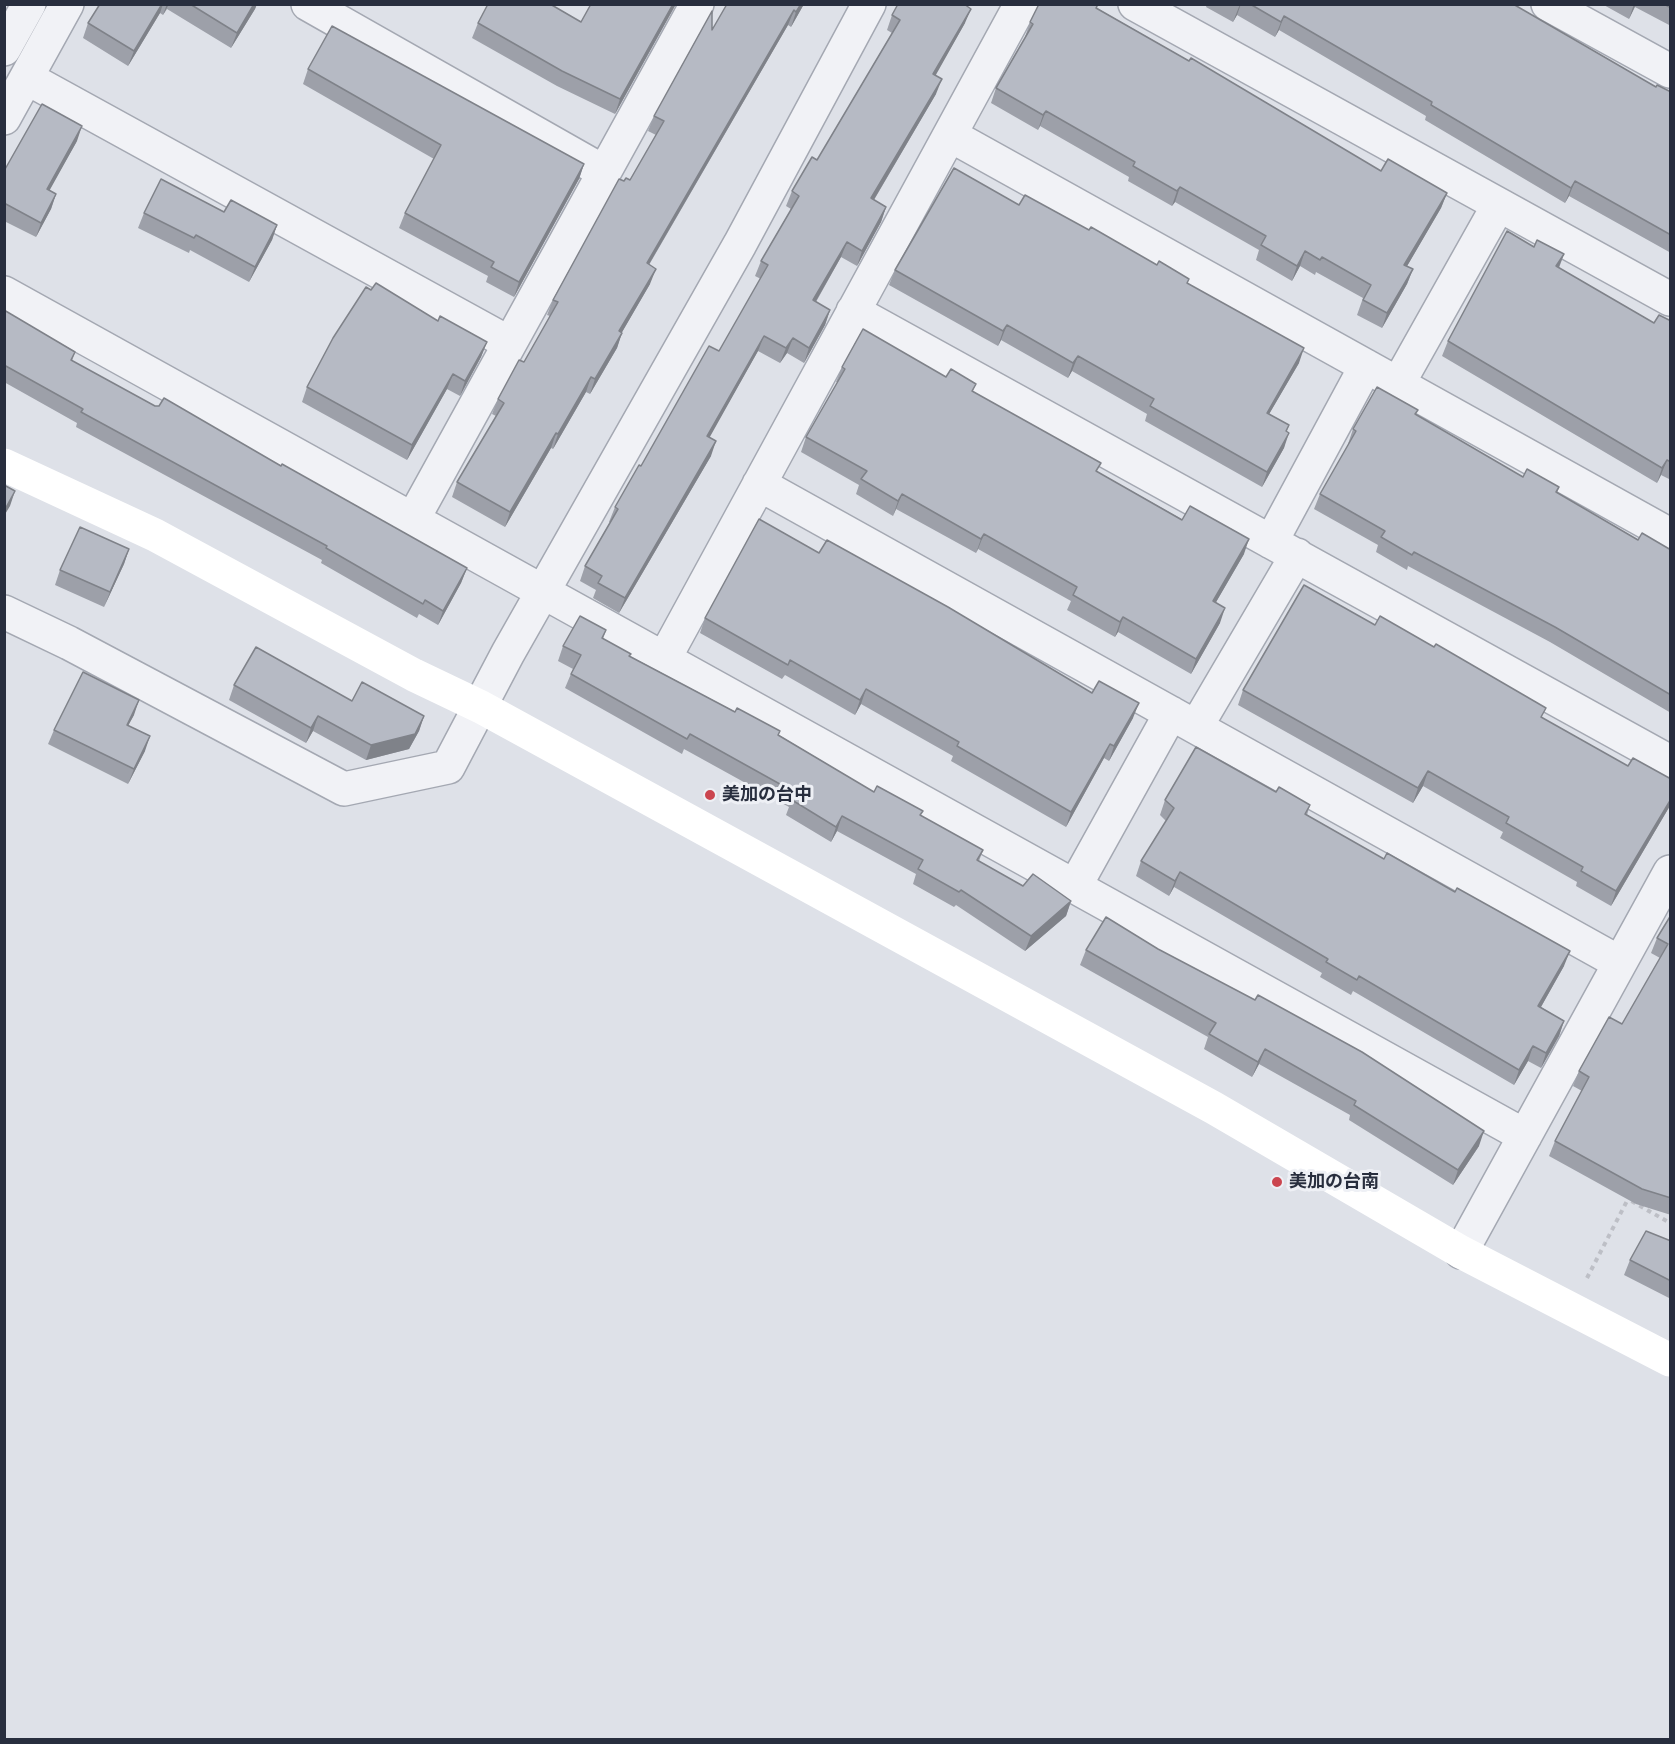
<!DOCTYPE html>
<html>
<head>
<meta charset="utf-8">
<style>
	body { margin:0 }
	#map { position:relative; width:1675px; height:1744px; overflow:hidden; background:#dee1e8; font-family:Poppins,sans-serif }
	canvas { display:block }
	.frame { position:absolute; inset:0; border:6px solid #282e3e; pointer-events:none }
</style>
</head>
<body>
<div id="map">
<canvas width="1675" height="1744"></canvas>
<div class="frame"></div>
</div>
<script>
const ctx = document.querySelector('canvas').getContext('2d');
ctx.lineJoin = 'round';
const toPath = rows => new Path2D(rows.map(r => 'M' + r).join(''));
function strokePath(path, color, width, dash) { ctx.strokeStyle = color; ctx.lineWidth = width; ctx.lineCap = dash ? 'butt' : 'round'; ctx.setLineDash(dash || []); ctx.stroke(path); }
function fillPath(path, color) { ctx.fillStyle = color; ctx.fill(path, 'evenodd'); }
function label(font, color, halo, rows, align = 'center') {
  ctx.font = font + ' Poppins,"Noto Sans JP",sans-serif'; ctx.lineWidth = 6; ctx.setLineDash([]); ctx.textBaseline = 'middle'; ctx.strokeStyle = halo; ctx.fillStyle = color; for (const [text, x, y, turn = 0] of rows) {
    ctx.save(); ctx.translate(x, y); ctx.rotate((+turn || 0) * Math.PI / 180); ctx.textAlign = isNaN(turn) ? turn : align; if (halo) ctx.strokeText(text, 0, 0); ctx.fillText(text, 0, 0); ctx.restore();
  }
}
const street = toPath([
	[308,4,604,172],
	[1135,4,1670,299],
	[1548,4,1670,71],
	[4,49,29,4],
	[27,78,509,343],
	[4,118,67,4],
	[950,135,1670,535],
	[4,293,1525,1136],
	[853,311,1670,762],
	[1398,384,1498,206],
	[759,484,1620,963],
	[413,519,697,4],
	[1271,542,1366,366],
	[4,612,69,643,344,789,448,767,508,653,740,244,869,4],
	[664,659,1021,4],
	[1196,727,1297,555],
	[1075,886,1171,713],
	[1461,1252,1670,872]
]);
strokePath(street, '#a4a8b2', 36);
strokePath(toPath([
	[1631,1195,1628,1199,1670,1223],
	[1587,1278,1628,1199]
]), '#bdbfc6', 4, [4.5, 4.5]);
strokePath(street, '#f1f2f6', 33);
strokePath(toPath([
	[4,465,155,535,414,675,481,707,1214,1108,1461,1252,1670,1360]
]), '#fff', 33);
fillPath(toPath([
	[100,4,257,4,255,9,231,48,167,9,163,15,160,13,128,66,83,38,88,23],
	[591,4,676,4,615,114,557,86,472,38,478,23,581,22],
	[727,4,804,4,791,27,788,25,649,265,650,284,622,332,617,348,590,394,586,392,553,449,551,448,505,527,452,497,457,482,496,416,492,414,498,399,524,362,550,316,547,315,553,300,624,181,630,180,656,135,648,131,654,116,712,30],
	[1038,4,1098,4,1097,8,1381,171,1447,193,1441,208,1407,266,1413,269,1407,284,1382,328,1357,315,1363,298,1316,272,1315,275,1300,266,1292,281,1256,260,1259,250,1175,202,1172,206,1128,181,1129,177,1040,126,1038,130,991,103,996,88,1026,37,1025,37,1030,22,1038,8],
	[1207,4,1513,4,1656,87,1671,92,1671,253,1569,196,1565,203,1425,120,1426,116,1279,30,1275,37,1237,15,1233,22,1206,7],
	[1602,4,1671,4,1671,26,1635,7,1629,19],
	[892,15,965,23,935,75,936,94,874,200,886,207,881,222,857,266,841,257,816,302,830,310,825,325,804,363,787,353,780,363,758,351,709,437,711,456,619,613,593,598,596,590,580,581,585,566,610,522,609,522,615,507,719,351,761,279,755,276,761,261,791,209,786,206,792,191,817,160,892,33,887,30],
	[308,69,584,164,579,179,514,297,486,282,488,276,399,228,405,213,434,159,303,84],
	[77,141,49,190,56,194,51,209,36,237,4,221,4,171],
	[1019,205,1089,230,1187,284,1299,363,1269,414,1289,425,1287,431,1284,448,1262,487,1145,421,1147,414,1072,371,1068,378,1001,340,998,346,889,285,895,270],
	[224,212,277,225,272,240,249,282,190,250,189,253,138,228,144,213],
	[1534,247,1564,254,1559,268,1654,323,1671,321,1671,480,1661,475,1657,483,1442,356,1448,341],
	[371,290,438,321,487,342,481,357,460,396,447,389,407,460,302,402,307,387],
	[4,310,75,352,72,361,155,406,281,466,467,568,461,583,438,625,419,614,417,618,321,563,322,560,76,427,77,423,4,382],
	[842,367,946,377,976,384,973,391,1098,472,1244,554,1216,602,1220,623,1191,674,1118,632,1115,637,1067,610,1071,601,978,549,976,553,896,509,893,516,856,494,859,485,801,452,806,437,838,382,836,382],
	[1416,415,1523,477,1559,487,1557,493,1638,540,1671,550,1671,713,1550,642,1408,566,1407,570,1376,552,1378,545,1314,509,1320,494,1349,445,1348,444,1353,429],
	[129,549,124,564,104,607,55,585,60,570],
	[819,553,1133,718,1109,761,1104,758,1066,827,951,761,953,756,861,704,855,715,785,675,782,679,700,633,705,618],
	[1375,625,1542,718,1628,766,1671,779,1671,804,1611,906,1576,886,1577,882,1500,838,1503,832,1423,786,1413,803,1238,705,1243,690],
	[606,630,603,639,630,656,779,735,874,792,921,816,983,850,979,861,1023,886,1071,901,1066,916,1025,951,956,905,954,907,913,884,916,874,837,831,831,842,786,815,789,807,684,749,682,754,565,688,573,669,558,661,563,646],
	[234,685,352,701,424,716,419,731,409,749,366,760,313,731,306,743,229,700],
	[134,715,128,725,145,751,128,784,48,744,54,730],
	[1276,792,1310,805,1307,815,1564,966,1541,1007,1564,1021,1559,1036,1541,1068,1528,1061,1514,1085,1353,991,1351,995,1320,977,1322,973,1174,887,1169,896,1136,876,1141,861,1166,821,1160,815,1165,800],
	[1671,915,1671,1215,1636,1204,1549,1156,1555,1141,1582,1091,1573,1086,1579,1071,1622,1024,1660,958,1651,953,1657,938],
	[1086,950,1479,1146,1453,1185,1349,1120,1350,1115,1259,1064,1252,1077,1204,1049,1208,1037,1080,965],
	[1671,1241,1671,1299,1624,1275,1630,1260]
]), '#9da0a9');
fillPath(toPath([
	[162,4,163,4,160,13,128,66,134,51],
	[167,4,169,4,163,15],
	[254,4,257,4,255,9,231,48,237,33],
	[673,4,676,4,615,114,620,99],
	[801,4,804,4,791,27,796,12],
	[1240,4,1241,4,1237,15,1233,22],
	[1634,4,1636,4,1629,19],
	[971,9,965,23,928,89,933,74],
	[794,10,788,25,641,278,647,263],
	[1284,16,1279,30,1275,37,1281,22],
	[942,79,936,94,866,213,871,198],
	[1046,111,1040,126,1038,130,1043,115],
	[82,126,77,141,42,204,47,189],
	[584,164,579,179,514,297,519,282],
	[1575,181,1569,196,1565,203,1571,188],
	[1180,187,1175,202,1172,206,1177,191],
	[1447,193,1441,208,1399,280,1404,265],
	[56,194,51,209,36,237,41,223],
	[886,207,881,222,857,266,862,251],
	[277,225,272,240,249,282,255,267],
	[847,242,841,257,808,315,813,300],
	[1305,251,1300,266,1292,281,1297,266],
	[1564,254,1558,269,1556,266],
	[656,269,650,284,614,346,619,331],
	[1413,269,1407,284,1382,328,1387,313],
	[830,310,825,325,804,363,809,348],
	[1007,325,1001,340,998,346,1003,331],
	[622,333,617,348,590,394,595,379],
	[764,336,758,351,702,451,707,436],
	[793,338,787,353,780,363,786,348],
	[487,342,481,357,460,396,465,381],
	[1304,348,1299,363,1261,428,1267,413],
	[1078,356,1072,371,1068,378,1073,363],
	[453,374,447,389,407,460,412,445],
	[591,377,586,392,553,449,558,434],
	[556,433,551,448,505,527,510,512],
	[1289,433,1284,448,1262,487,1267,472],
	[716,441,711,456,619,613,625,598],
	[1667,460,1661,475,1657,483,1662,468],
	[15,491,10,506,4,516,4,511],
	[902,494,896,509,893,516,898,501],
	[984,534,978,549,976,553,981,539],
	[1249,539,1244,554,1208,616,1213,601],
	[129,549,124,564,104,607,110,592],
	[467,568,461,583,438,625,443,611],
	[1225,608,1220,623,1191,674,1196,659],
	[1123,617,1118,632,1115,637,1120,622],
	[866,689,861,704,855,715,860,700],
	[139,700,134,715,121,739,127,725],
	[1139,703,1133,718,1109,761,1114,746],
	[318,716,313,731,306,743,311,728],
	[424,716,419,731,409,749,366,760,371,745],
	[150,736,145,751,128,784,134,769],
	[1110,744,1104,758,1066,827,1071,812],
	[1428,771,1423,786,1413,803,1418,788],
	[1671,799,1671,804,1611,906,1616,891],
	[842,816,837,831,831,842,836,827],
	[1180,872,1174,887,1169,896,1175,881],
	[1071,901,1066,916,1025,951,1031,936],
	[1570,951,1564,966,1533,1021,1538,1006],
	[1564,1021,1559,1036,1541,1068,1546,1053],
	[1533,1046,1528,1061,1514,1085,1519,1070],
	[1265,1049,1259,1064,1252,1077,1258,1062],
	[1484,1131,1479,1146,1453,1185,1458,1170]
]), '#7f8289');
const building = toPath([
	[100,4,162,4,134,51,88,23,100,4],
	[190,4,254,4,237,33,190,4],
	[488,4,550,4,581,22,591,4,673,4,620,99,562,71,478,23,488,4],
	[727,4,801,4,796,12,794,10,647,263,656,269,619,331,622,333,595,379,591,377,558,434,556,433,510,512,457,482,504,403,498,399,519,360,524,362,558,302,553,300,619,179,624,181,626,178,630,180,664,121,654,116,712,11,712,30,727,4],
	[898,4,964,4,971,9,933,74,942,79,871,198,886,207,862,251,847,242,813,300,830,310,809,348,793,338,786,348,764,336,707,436,716,441,625,598,598,583,602,576,585,566,618,509,615,507,639,465,641,466,709,346,719,351,768,265,761,261,799,196,792,191,812,157,817,160,900,20,892,15,898,4],
	[1039,4,1098,4,1096,8,1189,61,1191,58,1381,171,1388,159,1447,193,1404,265,1413,269,1387,313,1363,300,1371,285,1322,257,1320,260,1305,251,1297,266,1261,245,1266,236,1180,187,1177,191,1133,166,1135,162,1046,111,1043,115,996,88,1033,24,1030,22,1039,4],
	[1250,4,1513,4,1656,87,1657,85,1671,92,1671,235,1575,181,1571,188,1431,105,1432,102,1284,16,1281,22,1250,4],
	[1664,4,1671,4,1671,8,1664,4],
	[332,26,584,164,519,282,491,267,494,262,405,213,441,145,308,69,332,26],
	[42,104,82,126,47,189,56,194,41,223,4,203,4,171,42,104],
	[954,168,1019,205,1025,195,1089,230,1091,227,1157,265,1159,261,1189,279,1187,283,1304,348,1267,413,1289,425,1286,431,1289,433,1267,472,1150,406,1154,399,1078,356,1073,363,1007,325,1003,331,895,270,954,168],
	[161,179,224,212,231,200,277,225,255,267,196,235,194,238,144,213,161,179],
	[1507,231,1534,247,1537,240,1564,254,1556,266,1654,323,1659,315,1671,321,1671,462,1667,460,1662,468,1448,341,1507,231],
	[376,283,438,321,440,316,487,342,465,381,453,374,412,445,307,387,333,338,366,287,371,290,376,283],
	[4,310,75,352,71,360,155,406,159,406,164,398,281,466,282,464,298,473,467,568,443,611,425,600,423,604,326,548,327,546,81,412,83,409,4,365,4,310],
	[863,329,946,377,951,369,976,384,972,391,1101,463,1096,471,1182,520,1190,506,1249,539,1213,601,1225,608,1196,659,1123,617,1120,622,1073,595,1077,587,984,534,981,539,902,494,898,501,861,479,867,471,806,437,845,369,842,367,863,329],
	[1377,387,1418,410,1415,414,1523,477,1527,469,1559,487,1556,492,1638,540,1642,533,1671,550,1671,695,1555,627,1414,552,1412,555,1381,537,1385,531,1320,494,1356,431,1353,429,1377,387],
	[4,485,15,491,4,511,4,485],
	[759,519,819,553,827,540,948,607,1092,693,1099,681,1139,703,1114,746,1110,744,1071,812,957,746,959,742,866,689,860,700,790,660,788,665,705,618,759,519],
	[80,527,129,549,110,592,60,570,80,527],
	[1304,585,1375,625,1380,616,1434,647,1436,644,1546,708,1541,717,1628,766,1633,758,1671,779,1671,799,1616,891,1581,871,1583,867,1506,823,1509,817,1428,771,1418,788,1243,690,1304,585],
	[580,616,606,630,602,638,631,654,629,656,735,712,737,708,780,731,778,735,874,792,877,786,923,811,920,815,983,850,977,860,1023,886,1033,874,1071,901,1031,936,961,890,959,892,918,869,923,860,842,816,836,827,792,800,796,793,690,734,687,739,571,674,581,655,563,646,580,616],
	[256,647,352,701,362,682,424,716,415,734,371,745,318,716,311,728,234,685,256,647],
	[83,672,139,700,127,725,150,736,134,769,54,730,83,672],
	[1196,747,1276,792,1279,787,1310,805,1305,814,1384,859,1387,853,1455,892,1457,888,1570,951,1538,1006,1564,1021,1546,1053,1533,1046,1519,1070,1359,976,1357,980,1326,962,1328,959,1180,872,1175,881,1141,861,1174,808,1165,800,1196,747],
	[1671,915,1671,1198,1642,1189,1555,1141,1589,1077,1579,1071,1609,1017,1622,1024,1668,944,1657,938,1671,915],
	[1106,917,1158,949,1255,1000,1258,995,1362,1052,1484,1131,1458,1170,1354,1105,1356,1101,1265,1049,1258,1062,1209,1034,1216,1023,1086,950,1106,917],
	[1646,1231,1671,1241,1671,1281,1630,1260,1646,1231]
]);
fillPath(building, '#b6bac4');
strokePath(building, '#7f8289', 1.5);
for (const [x, y, r, color] of [
	[710,795,6,"#cb454f"],
	[1277,1182,6,"#cb454f"]
]) { const dot = new Path2D(); dot.arc(x, y, r, 0, 2 * Math.PI); ctx.fillStyle = color; ctx.fill(dot); strokePath(dot, '#eef0f5', 2); }
label('bold 18px', '#282e3e', '#eef0f5', [
	["美加の台中",722,795],
	["美加の台南",1289,1182]
], 'left');
</script>
</body>
</html>
